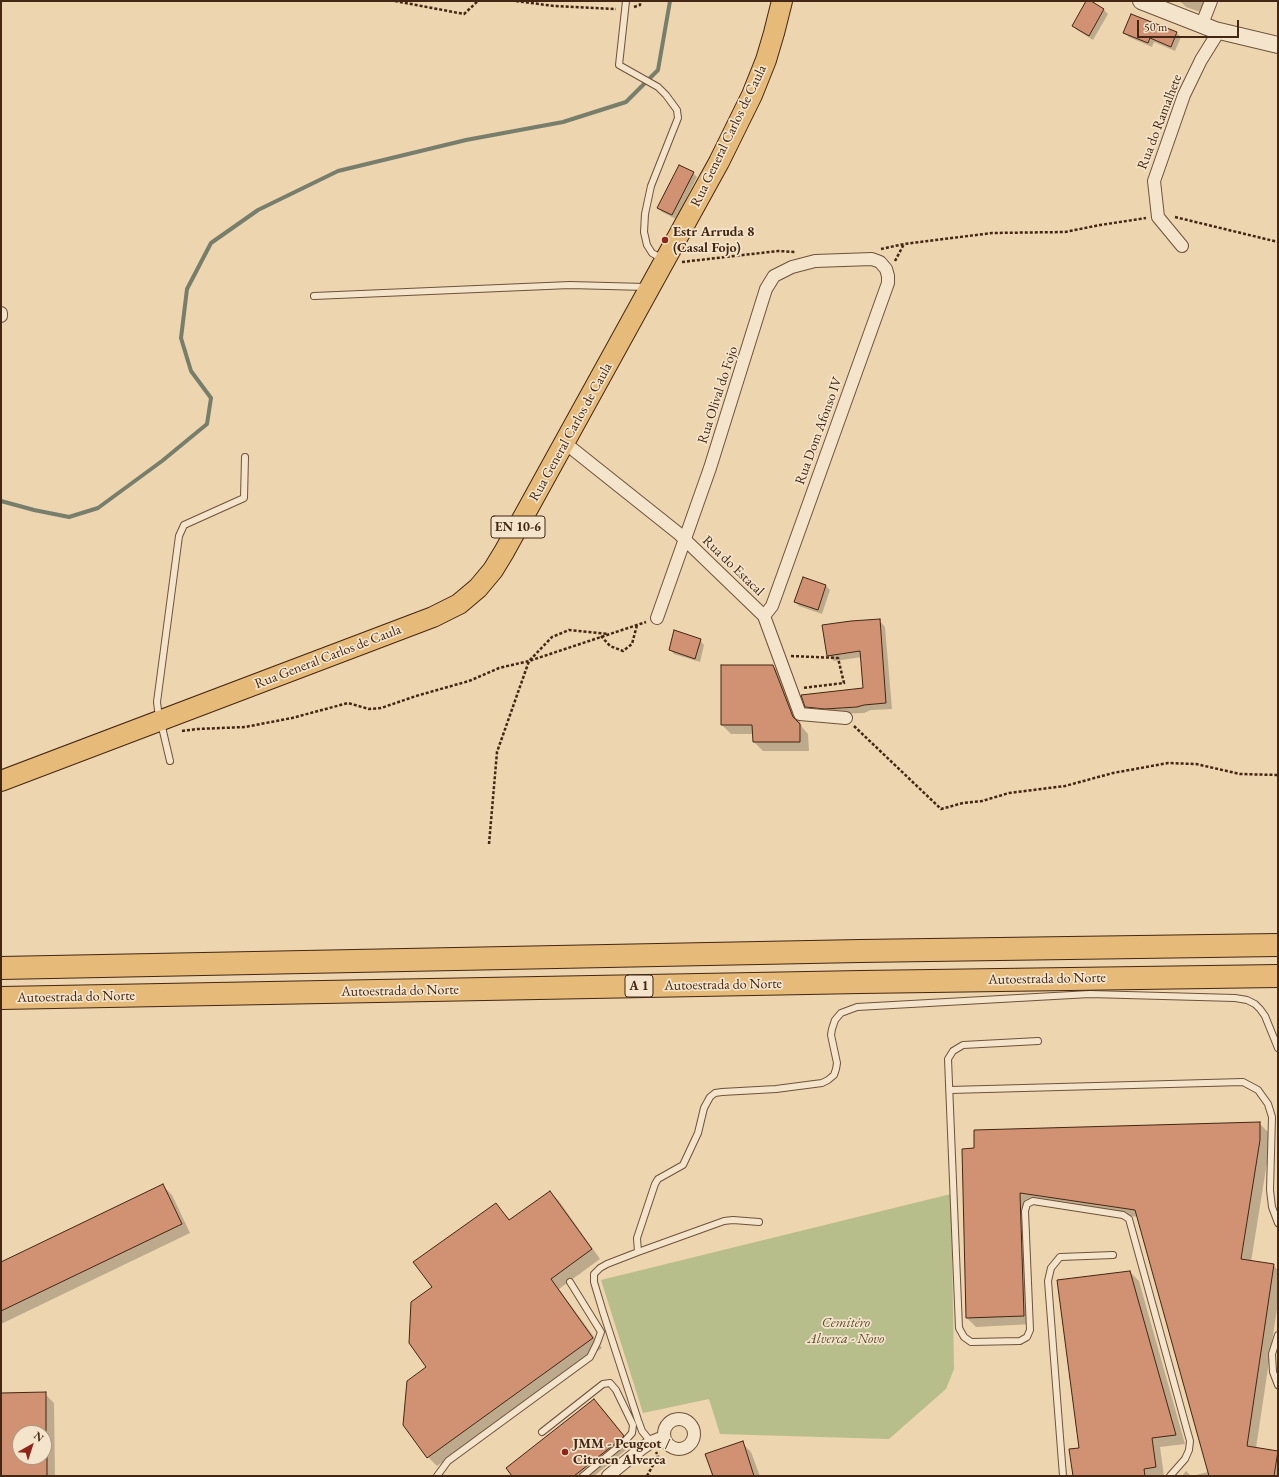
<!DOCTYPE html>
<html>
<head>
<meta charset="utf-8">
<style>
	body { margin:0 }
	#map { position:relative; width:1279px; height:1477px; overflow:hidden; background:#edd5af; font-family:"EB Garamond",serif }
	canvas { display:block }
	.frame { position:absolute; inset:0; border:2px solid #432613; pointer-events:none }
	.north { position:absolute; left:12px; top:1425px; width:40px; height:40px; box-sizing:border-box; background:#f3e4cb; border:1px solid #ad9881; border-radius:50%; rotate:39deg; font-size:11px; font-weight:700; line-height:16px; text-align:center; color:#432613 }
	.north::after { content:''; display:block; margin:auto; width:14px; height:18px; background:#8f2418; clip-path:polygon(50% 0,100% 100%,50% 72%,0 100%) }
	.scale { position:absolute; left:1137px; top:20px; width:102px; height:18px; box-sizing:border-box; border:2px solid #432613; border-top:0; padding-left:5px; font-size:12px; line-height:14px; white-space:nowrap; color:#432613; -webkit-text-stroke:3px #f3e4cb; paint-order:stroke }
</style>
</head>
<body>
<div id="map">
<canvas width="1279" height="1477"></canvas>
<div class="frame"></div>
<div class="north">N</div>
<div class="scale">50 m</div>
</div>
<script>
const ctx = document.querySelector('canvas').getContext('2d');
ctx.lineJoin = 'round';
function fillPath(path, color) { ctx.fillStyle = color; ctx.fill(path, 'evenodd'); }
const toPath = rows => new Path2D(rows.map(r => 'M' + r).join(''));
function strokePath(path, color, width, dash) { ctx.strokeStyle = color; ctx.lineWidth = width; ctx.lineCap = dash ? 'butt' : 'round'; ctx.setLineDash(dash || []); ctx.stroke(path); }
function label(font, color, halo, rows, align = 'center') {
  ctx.font = font + ' "EB Garamond",serif'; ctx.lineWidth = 3.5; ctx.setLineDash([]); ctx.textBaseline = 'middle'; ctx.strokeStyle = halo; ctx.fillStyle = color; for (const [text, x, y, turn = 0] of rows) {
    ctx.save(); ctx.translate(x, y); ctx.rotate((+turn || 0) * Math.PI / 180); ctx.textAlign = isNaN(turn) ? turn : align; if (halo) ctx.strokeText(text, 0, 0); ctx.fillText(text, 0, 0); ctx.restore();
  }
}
fillPath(toPath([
	[951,1194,954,1369,946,1389,889,1439,720,1434,709,1399,643,1413,601,1280]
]), '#b7bd8b');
fillPath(toPath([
	[1087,1,1104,10,1108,14,1093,40,1077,30,1073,26],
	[1178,1,1207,1,1203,13,1186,7,1182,3],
	[1124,33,1176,33,1181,37,1175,51,1154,42,1152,47,1129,37],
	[693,173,697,177,676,219,662,212,658,208],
	[826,586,830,590,822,614,799,606,795,602],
	[879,620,885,627,892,709,871,710,864,713,832,714,813,713,806,706,864,689,862,657,834,661,828,655],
	[700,640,704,645,700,662,674,654,670,649],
	[773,666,782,675,802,727,808,734,809,751,763,751,754,742,753,734,731,734,722,725],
	[1259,1123,1268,1132,1269,1150,1251,1262,1273,1265,1278,1270,1278,1302,1256,1448,1278,1452,1278,1476,1192,1476,1208,1472,1138,1217,1028,1202,1033,1324,976,1327,967,1318,963,1149],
	[163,1186,172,1195,190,1233,1,1324,1,1263],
	[550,1192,559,1201,600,1259,559,1289,602,1348,437,1466,428,1457,427,1367,433,1288,496,1204,510,1220],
	[1130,1272,1139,1281,1185,1444,1160,1447,1164,1476,1074,1476],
	[1,1394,45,1394,54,1403,55,1476,1,1476],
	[20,1433,44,1433,44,1457,20,1457],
	[594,1400,603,1409,632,1445,594,1476,513,1476],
	[742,1443,751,1452,760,1476,714,1476],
	[1186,1471,1191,1476,1182,1476]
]), '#0003');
strokePath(toPath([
	[1,501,34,510,69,517,98,508,162,461,207,424,211,398,191,371,181,338,187,289,211,243,258,210,338,171,466,140,563,122,626,102,658,70,670,1]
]), '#777e6b', 4);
const building = toPath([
	[1086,1,1091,1,1104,9,1089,36,1072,26,1086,1],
	[1131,14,1177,32,1171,47,1150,38,1148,43,1123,33,1131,14],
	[679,165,694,172,672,215,657,208,679,165],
	[803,577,826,585,818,610,794,602,803,577],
	[880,619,886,703,864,705,857,707,825,709,805,707,801,695,863,688,860,651,827,656,822,625,851,621,880,619],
	[674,630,701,639,695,659,669,650,674,630],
	[721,665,773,665,793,717,800,724,800,742,753,742,752,725,721,725,721,665],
	[1260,1122,1260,1140,1241,1259,1274,1264,1247,1446,1278,1451,1274,1476,1209,1476,1135,1210,1020,1193,1024,1316,966,1318,962,1149,974,1148,974,1130,1260,1122],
	[163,1184,182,1224,1,1311,1,1262,163,1184],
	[550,1191,592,1249,551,1279,593,1338,427,1458,403,1425,407,1381,426,1367,409,1343,411,1302,432,1287,413,1262,496,1203,509,1220,550,1191],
	[1130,1271,1176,1435,1152,1438,1156,1467,1144,1469,1145,1476,1073,1476,1069,1449,1079,1448,1057,1280,1130,1271],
	[46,1392,46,1433,20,1433,20,1457,47,1457,47,1476,1,1476,1,1393,46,1392],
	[594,1399,624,1436,621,1439,574,1476,512,1476,506,1468,594,1399],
	[743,1441,754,1476,713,1476,705,1454,743,1441]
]);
fillPath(building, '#d09273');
strokePath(building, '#432613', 1);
const service = toPath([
	[626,1,619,65,658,87,666,95,677,110,678,118,651,186,645,214,644,232,647,245,652,253,663,259],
	[314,296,570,285,646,287],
	[170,761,158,710,157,702,179,536,184,525,244,498,245,457],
	[1038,1041,963,1045,953,1051,948,1059,959,1328,964,1337,971,1342,1020,1341,1027,1337,1030,1330,1025,1211,1027,1204,1033,1201,1123,1215,1129,1219,1190,1441,1189,1450,1185,1459,1170,1476],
	[950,1090,1243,1082,1258,1090,1268,1104,1272,1117,1270,1190,1272,1207,1278,1223],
	[638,1252,724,1221,733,1220,759,1222],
	[1278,1335,1272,1354,1273,1372,1278,1385],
	[542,1432,603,1384,610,1383,616,1390,633,1425,632,1433,624,1442,583,1476],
	[651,1442,642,1431,638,1420,603,1312,594,1282,594,1274,600,1268,607,1264,638,1252,637,1238,655,1184,658,1179,683,1165,698,1133,704,1108,710,1097,715,1093,722,1092,776,1089,822,1083,828,1080,834,1075,836,1069,837,1063,831,1035,832,1029,835,1020,841,1013,857,1007,1090,994,1235,998,1247,1000,1255,1004,1260,1009,1265,1016,1278,1048],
	[437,1476,448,1461,590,1357,597,1343,601,1332,570,1282],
	[1063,1476,1048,1281,1051,1268,1060,1257,1113,1255]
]);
const minor = toPath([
	[1202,24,1211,1],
	[1182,246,1158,217,1154,181,1184,95,1201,60,1219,31],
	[1,313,1,316],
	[565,443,678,533,764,616,800,714,846,718],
	[657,618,710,468,766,289,774,276,792,267,815,261,872,259,880,262,886,269,888,276,888,283,772,606,764,616],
	'664 1434a15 15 0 1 1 30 0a15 15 0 1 1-30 0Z',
	[608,1476,641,1449,651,1442,664,1437]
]);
const tertiary = toPath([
	[1141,1,1215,30,1278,45]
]);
const primary = toPath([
	[1,781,433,617,459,604,478,588,493,570,504,552,719,162,752,95,766,60,774,33,782,1]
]);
const motorway = toPath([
	[1,968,860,951,1278,945],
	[1,998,861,982,1278,976]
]);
strokePath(service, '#6e523a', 8);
strokePath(minor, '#6e523a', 14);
strokePath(tertiary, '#6e523a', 18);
strokePath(primary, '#432613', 22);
strokePath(motorway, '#432613', 24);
strokePath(toPath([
	[395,1,464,14,478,1],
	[516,1,554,6,616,9],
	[634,7,640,5,640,1],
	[1175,217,1278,242],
	[881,249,904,244,992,233,1065,232,1100,225,1146,218],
	[895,261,904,244],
	[682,262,778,251,796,252],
	[601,636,610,646,623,651,632,644,637,625],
	[791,656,838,658,844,683,802,688],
	[854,726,941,809,963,803,982,801,1009,793,1065,786,1113,773,1168,763,1196,764,1240,774,1278,775],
	[182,731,197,729,245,727,292,718,348,703,369,709,381,708,416,696,469,681,499,668,529,661,646,622],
	[489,844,497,752,529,661,552,637,569,630,608,634],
	[647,1476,658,1456,656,1452]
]), '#432613', 2.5, [3, 2]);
strokePath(service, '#f3e4cb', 6);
strokePath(minor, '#f3e4cb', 12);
strokePath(tertiary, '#f3e4cb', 16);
strokePath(primary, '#e6ba78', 20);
strokePath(motorway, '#e6ba78', 22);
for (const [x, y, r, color] of [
	[665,240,4,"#8f2418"],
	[565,1452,4,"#8f2418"]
]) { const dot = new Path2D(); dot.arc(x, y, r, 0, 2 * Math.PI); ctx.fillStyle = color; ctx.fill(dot); strokePath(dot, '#f3e4cb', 1.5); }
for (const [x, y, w] of [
	[518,527,54],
	[639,986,28]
]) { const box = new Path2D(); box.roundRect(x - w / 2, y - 11, w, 22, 3); ctx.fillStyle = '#f3e4cb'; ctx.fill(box); strokePath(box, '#432613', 1); }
label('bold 13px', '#432613', null, [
	["EN 10-6",518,527],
	["A 1",639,986]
]);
label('14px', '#432613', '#f3e4cb', [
	["Rua do Ramalhete",1160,122,-69],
	["Rua General Carlos de Caula",729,136,-64],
	["Rua Olival do Fojo",718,395,-72],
	["Rua Dom Afonso IV",819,431,-70],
	["Rua General Carlos de Caula",571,432,-61],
	["Rua do Estacal",733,566,44],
	["Rua General Carlos de Caula",328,657,-21],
	["Autoestrada do Norte",1047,979,-1],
	["Autoestrada do Norte",723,985,-1],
	["Autoestrada do Norte",400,991,-1],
	["Autoestrada do Norte",76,997,-1]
]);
label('bold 14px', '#432613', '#f3e4cb', [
	["Estr Arruda 8",673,232],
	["(Casal Fojo)",673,248],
	["JMM - Peugeot /",573,1444],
	["Citroen Alverca",573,1460]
], 'left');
label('italic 14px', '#604c31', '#f3e4cb', [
	["Cemitéro",846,1323],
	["Alverca - Novo",846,1339]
]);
</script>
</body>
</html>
